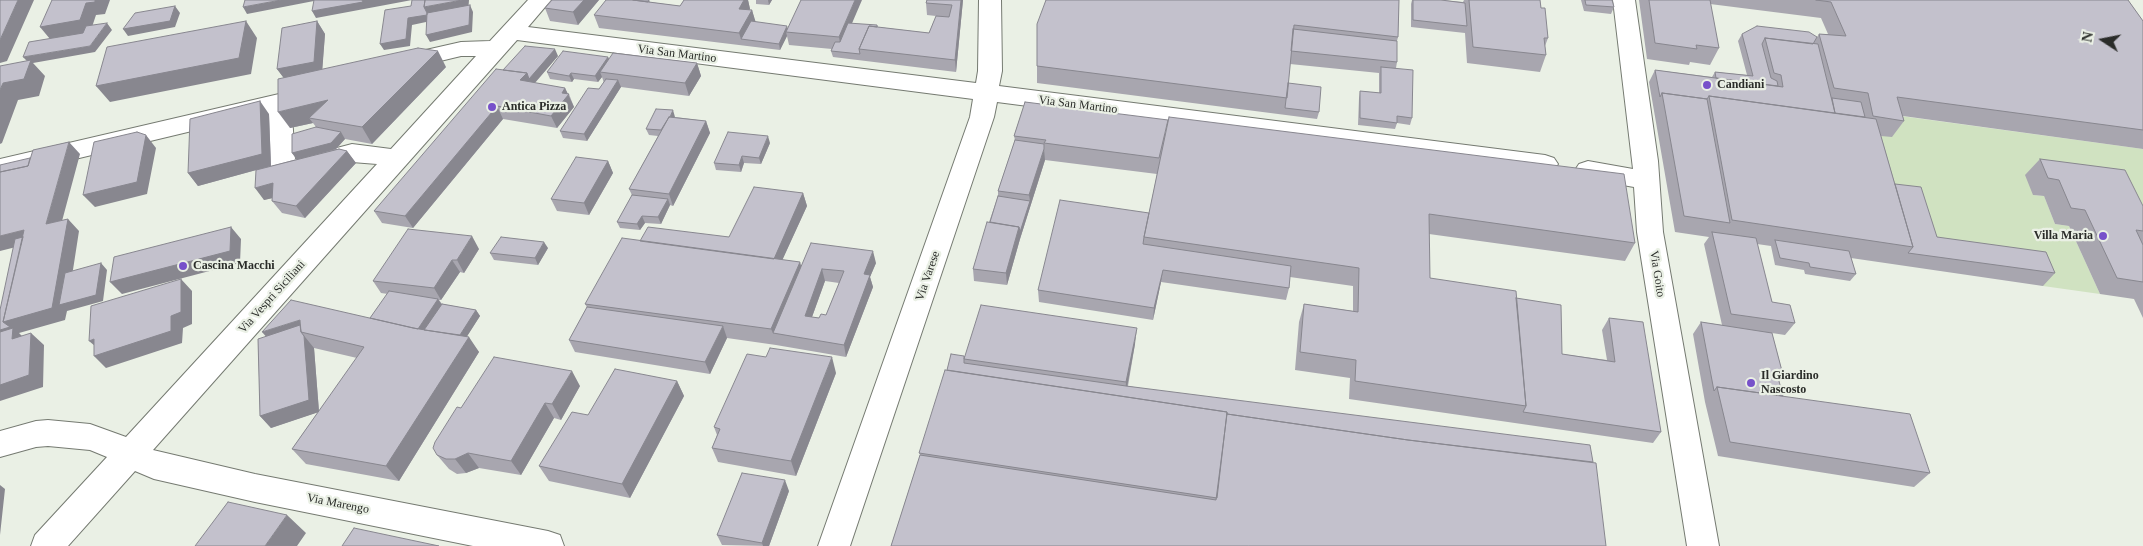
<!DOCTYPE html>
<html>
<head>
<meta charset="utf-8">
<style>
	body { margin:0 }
	#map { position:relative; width:2143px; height:546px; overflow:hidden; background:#eaf0e5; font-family:"Times New Roman",serif }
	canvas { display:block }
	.north { position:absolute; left:2078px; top:15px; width:50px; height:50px; -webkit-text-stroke:4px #eaf0e5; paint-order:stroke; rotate:281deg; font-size:14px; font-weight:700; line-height:20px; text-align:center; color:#2a2c29 }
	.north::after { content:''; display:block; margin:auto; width:18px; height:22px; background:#2a2c29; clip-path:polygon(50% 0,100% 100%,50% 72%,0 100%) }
</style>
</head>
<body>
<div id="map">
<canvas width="2143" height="546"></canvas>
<div class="north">N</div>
</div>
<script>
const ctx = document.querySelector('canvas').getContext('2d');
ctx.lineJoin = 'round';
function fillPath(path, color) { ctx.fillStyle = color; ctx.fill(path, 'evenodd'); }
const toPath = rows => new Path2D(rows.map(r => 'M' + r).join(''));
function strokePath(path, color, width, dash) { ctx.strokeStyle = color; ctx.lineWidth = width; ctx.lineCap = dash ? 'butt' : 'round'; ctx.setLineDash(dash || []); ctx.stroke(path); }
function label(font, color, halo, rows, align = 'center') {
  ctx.font = font + ' "Times New Roman",serif'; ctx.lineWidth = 4.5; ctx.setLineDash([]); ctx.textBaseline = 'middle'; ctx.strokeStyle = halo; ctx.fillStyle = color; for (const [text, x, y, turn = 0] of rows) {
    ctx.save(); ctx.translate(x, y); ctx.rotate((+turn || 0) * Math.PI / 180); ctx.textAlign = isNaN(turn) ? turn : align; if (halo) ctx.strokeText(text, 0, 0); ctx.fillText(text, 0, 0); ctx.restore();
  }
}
fillPath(toPath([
	[1886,114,2143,149,2143,297,2109,187,2033,195,2044,196,2055,224,2069,226,2100,294,2043,286,1926,249,1878,195,1863,138]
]), '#d0e2c1');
const minor = toPath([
	[528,0,551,0,528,27,976,83,978,71,979,0,1001,0,1002,71,999,86,1545,155,1554,158,1558,164,1554,170,1545,173,997,102,994,117,850,546,818,546,970,117,973,99,517,40,153,450,255,474,548,531,560,535,564,546,473,546,255,502,154,479,135,471,68,546,31,546,35,535,107,457,90,450,48,446,36,447,0,457,0,431,36,421,48,420,90,424,126,437,377,164,352,162,283,180,274,177,270,171,267,113,0,177,0,159,279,94,288,96,291,102,295,159,352,144,391,149,476,56,461,56,403,70,395,67,391,62,395,57,461,42,490,41,528,0],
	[1613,0,1635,0,1658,161,1663,232,1719,546,1687,546,1637,232,1634,187,1588,179,1579,176,1575,170,1579,164,1588,161,1633,169,1613,0]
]);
strokePath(minor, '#757a71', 2);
fillPath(minor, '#fff');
fillPath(toPath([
	[552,0,599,0,578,25,550,21,545,8],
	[649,0,650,2,680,6,684,0,748,0,750,9,749,10,752,10,755,22,788,29,852,24,877,25,878,27,929,33,936,16,927,15,926,3,927,0,963,0,956,72,833,57,831,51,832,49,789,45,787,36,780,50,599,28,594,15],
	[756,0,772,0,769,5,756,4],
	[1399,0,1398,37,1397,41,1397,62,1396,68,1412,118,1410,125,1397,123,1395,129,1358,125,1359,98,1360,91,1379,93,1379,73,1290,64,1288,83,1319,112,1317,119,1037,83,1037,66],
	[1412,0,1441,0,1463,2,1464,0,1540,0,1541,8,1548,38,1545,46,1546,55,1540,72,1467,63,1465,33,1411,27,1411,4],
	[1581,0,1612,0,1614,7,1611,14,1584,11],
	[1639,0,2128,0,2143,21,2143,149,1903,116,1904,121,1892,137,1881,136,1895,184,1937,237,2055,273,2043,286,1851,258,1856,274,1850,281,1805,274,1804,270,1775,265,1771,246,1757,244,1772,302,1795,323,1785,335,1772,333,1782,371,1777,376,1783,396,1930,473,1914,487,1718,456,1705,402,1693,334,1701,322,1722,325,1704,244,1709,237,1675,232,1649,82,1655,70,1712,77,1715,72,1747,75,1738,41,1742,34,1817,37,1819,34,1828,34,1821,18,1710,4,1719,48,1710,65,1690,62,1689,65,1647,59],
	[317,21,325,34,322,70,446,67,372,144,345,139,336,149,347,151,356,163,305,218,282,213,272,201,272,198,264,200,256,170,198,186,188,173,269,114,271,166,297,159,292,153,316,127,313,123,290,128,284,78,277,69],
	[558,56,535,83,565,88,568,94,569,94,574,107,557,128,503,119,413,228,382,223,374,211,503,70],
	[608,57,609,59,697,63,701,76,689,96,621,87,587,141,563,138,560,131,599,89,604,83,602,77,598,82,574,79,572,82,550,79,547,72],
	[1025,102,1635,243,1625,261,1429,234,1430,278,1516,298,1562,354,1607,360,1602,330,1609,318,1661,432,1653,443,1349,399,1350,378,1295,370,1299,322,1304,304,1353,311,1353,286,1290,277,1289,288,1286,300,1161,282,1153,320,1039,302,1038,290,1149,213,1157,174,1045,160,1020,239,1007,285,974,281,973,269,998,196,998,191,1015,140,1014,136],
	[675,117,706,121,710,133,673,206,670,205,661,224,645,223,640,230,620,228,617,222,632,195,629,189,658,136,649,135,646,129],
	[770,143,761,164,744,163,741,172,716,170,714,163],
	[2040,159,2143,206,2143,318,2134,299,2100,294,2069,226,2055,224,2044,196,2033,195,2025,175],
	[608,161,613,173,589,215,557,211,551,199],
	[803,193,807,206,782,260,800,262,801,267,876,263,870,277,873,287,846,357,776,345,727,338,710,374,575,352,569,340,587,307,585,304,640,241,729,237],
	[825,281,839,283,826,315,819,318,812,317],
	[548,248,538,265,494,260,490,253],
	[479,249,464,273,460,272,441,300,439,300,442,304,476,310,480,316,467,336,479,352,399,481,306,464,292,449,318,412,271,428,260,416,258,339,370,318,388,294,381,293,373,281],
	[314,348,357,358,319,411],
	[1135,344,1128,386,1593,462,891,546,920,455,919,453,964,356],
	[836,373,796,476,718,462,712,448,717,435,714,427],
	[677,381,684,396,630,498,549,481,539,466,588,415],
	[580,386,561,420,554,418,521,475,479,468,466,473,457,474,449,469,437,455,461,408],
	[789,491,769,546,722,545,717,535]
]), '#a8a6af');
fillPath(toPath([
	[18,0,34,0,7,61,0,63,0,40],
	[95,0,110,0,105,14,96,15,90,33,50,39,40,27,86,3],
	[281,0,319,0,247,14,243,7],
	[362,0,412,0,316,18,312,11],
	[462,0,469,0,468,13,412,25,410,46,384,50,380,44,408,18,424,7],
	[584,0,599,0,578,25,573,12],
	[744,0,748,0,750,9,742,21,739,9],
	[768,0,772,0,769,5],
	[855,0,862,0,841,49,839,37],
	[961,0,963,0,956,72,955,60],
	[470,5,473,12,472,32,430,42,426,35],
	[175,6,180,13,175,27,128,36,123,29],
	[752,10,756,23,741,39,739,33],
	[246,21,257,38,251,74,110,102,96,86],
	[317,21,325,34,322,74,286,81,277,69],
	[107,23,112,30,95,52,33,63,45,76,39,96,18,100,2,143,0,144,0,90,3,83,29,63,23,57,90,46],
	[787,26,789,32,786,32,787,36,780,50,779,44],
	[555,49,558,56,526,93,520,80,527,73],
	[438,51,446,67,372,144,362,127],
	[608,57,611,63,600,72,602,77,598,82,595,76],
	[697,63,701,76,689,96,685,83],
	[571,73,574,79,572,82,569,76],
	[618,80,621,87,587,141,584,134],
	[565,88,574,107,557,128,551,116,562,93],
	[328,100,309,118,313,123,290,128,278,112],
	[260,101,269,114,271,166,198,186,188,173],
	[497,106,503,119,413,228,405,216],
	[673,110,675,117,664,130],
	[706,121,710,133,673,206,669,194],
	[341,132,345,139,336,149,297,160,292,153],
	[146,135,156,148,147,194,95,207,83,195],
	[768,136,770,143,761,164,759,158],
	[69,142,80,154,58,236,46,224],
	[1044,149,1045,160,1020,239,1007,285,1006,273,1019,227,1030,201,1029,195],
	[347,151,356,163,305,218,296,206],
	[742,156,744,163,741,172,739,165],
	[608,161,613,173,589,215,584,203],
	[273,183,282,196,264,200,255,188],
	[803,193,807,206,776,274,772,262],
	[668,199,670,205,661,224,658,217],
	[642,216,645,223,640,230,637,224],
	[68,219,79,231,68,302,101,263,107,270,103,301,67,311,65,320,19,333,26,340,25,351,0,335,0,330,3,322,28,244,0,251,0,236],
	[231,227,241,239,240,263,122,294,110,282],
	[472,236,479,249,464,273,457,260],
	[544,242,548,248,538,265,535,258],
	[873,251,876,263,870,277,873,287,846,357,844,345,864,274],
	[452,260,460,272,441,300,434,288],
	[800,262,804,278,773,333,771,329],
	[822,269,825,281,808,328,805,316],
	[1163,270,1161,282,1153,320,1154,308],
	[181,279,192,291,192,324,183,328,182,343,106,368,94,356,171,316],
	[438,299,446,311,428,339,416,332],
	[476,310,480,316,459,349,455,343],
	[300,320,301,332,314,348,319,412,271,428,260,416,276,348,262,332],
	[723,326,727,338,710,374,705,362],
	[1137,328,1135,344,1125,398,1126,382],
	[31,333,44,345,43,387,0,401,0,385],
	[469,337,479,352,399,481,386,466],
	[94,339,102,352,89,341],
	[832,357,836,373,796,476,791,461],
	[572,371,580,386,561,420,552,404],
	[677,381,684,396,630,498,622,484],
	[545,403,554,418,521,475,511,461],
	[468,453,479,468,466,473,455,459],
	[785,480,789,491,769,546,763,546,762,543],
	[0,485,5,489,0,535],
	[287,515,306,533,297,546,265,546]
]), '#88878f');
const building = toPath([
	[0,0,18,0,0,40,0,0],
	[52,0,95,0,95,2,86,3,80,20,40,27,52,0],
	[245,0,281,0,243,7,245,0],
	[314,0,362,0,363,2,312,11,314,0],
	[412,0,425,0,424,7,427,13,427,15,408,18,406,39,380,44,385,10,411,6,412,0],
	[425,0,462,0,424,7,425,0],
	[552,0,584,0,573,12,545,8,552,0],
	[606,0,633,0,680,6,684,0,744,0,739,9,752,10,739,33,594,15,606,0],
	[633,0,649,0,648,2,633,0],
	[801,0,855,0,839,37,786,32,801,0],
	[927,0,961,0,955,60,859,49,869,26,929,33,936,16,949,17,952,5,926,3,927,0],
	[1046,0,1399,0,1398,37,1294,25,1287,98,1037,66,1037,24,1046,0],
	[1413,0,1441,0,1465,3,1467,26,1413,20,1413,0],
	[1469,0,1540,0,1541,8,1545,8,1548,38,1544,38,1546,55,1473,47,1469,0],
	[1585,0,1612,0,1614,7,1586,5,1585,0],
	[1649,0,1710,0,1719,48,1696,45,1697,49,1655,43,1649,0],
	[1816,0,2128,0,2143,21,2143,130,1897,97,1904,121,1873,116,1868,93,1834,88,1819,34,1846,36,1831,2,1816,0],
	[470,5,469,25,426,35,427,13,470,5],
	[175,6,170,21,123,29,135,13,175,6],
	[246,21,239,58,96,86,107,47,246,21],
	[317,21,314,62,277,69,282,28,317,21],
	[751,21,787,26,779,44,741,39,751,21],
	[107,23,90,46,23,57,29,42,83,33,86,26,107,23],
	[848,23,877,25,877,27,869,26,859,49,860,54,831,51,835,42,840,42,848,23],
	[1757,26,1809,32,1817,37,1813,44,1765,38,1762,44,1771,78,1777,81,1778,86,1716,78,1715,72,1753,76,1742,34,1757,26],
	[1293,29,1397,41,1397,62,1291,51,1293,29],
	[1765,38,1818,44,1835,113,1709,96,1707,99,1662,93,1660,97,1655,70,1783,87,1781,75,1774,73,1765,38],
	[525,46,555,49,529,79,527,73,503,70,525,46],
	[418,48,438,51,362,127,309,118,328,100,278,112,278,79,418,48],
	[563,51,608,57,595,76,571,73,569,76,547,72,563,51],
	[613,53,697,63,685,83,600,72,613,53],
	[31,60,24,79,3,83,0,90,0,66,31,60],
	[1381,67,1413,70,1412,118,1397,116,1397,123,1360,118,1360,91,1381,93,1381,67],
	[496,69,527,73,520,80,565,88,562,93,569,94,551,116,497,106,405,216,374,211,496,69],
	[606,79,618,80,584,134,560,131,588,88,599,89,606,79],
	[1288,83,1321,87,1319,112,1285,108,1288,83],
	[1662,93,1707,99,1730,223,1684,216,1662,93],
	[1709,96,1876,119,1913,247,1732,220,1709,96],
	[1832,98,1861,102,1865,117,1835,113,1832,98],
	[260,101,262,154,188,173,190,119,260,101],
	[1025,102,1168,120,1159,158,1044,143,1046,140,1014,136,1025,102],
	[656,109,673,110,670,117,669,117,661,130,646,129,656,109],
	[669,117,706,121,669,194,629,189,669,117],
	[1169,117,1624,174,1635,243,1429,214,1430,278,1516,291,1526,406,1355,381,1356,360,1300,352,1304,304,1358,312,1359,268,1144,237,1169,117],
	[316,127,341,132,331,143,292,153,292,134,316,127],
	[137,132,146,135,137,182,83,195,94,142,137,132],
	[728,132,768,136,759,158,742,156,739,165,714,163,728,132],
	[1015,140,1044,144,1044,149,1029,195,998,191,1015,140],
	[69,142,46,224,68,219,52,308,3,322,24,230,0,236,0,172,28,166,33,150,69,142],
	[339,149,347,151,296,206,272,201,273,183,255,188,256,170,339,149],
	[576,157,608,161,584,203,551,199,576,157],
	[30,158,28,166,0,172,0,165,30,158],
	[2040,159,2125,170,2143,206,2143,231,2136,230,2143,245,2143,282,2117,278,2085,210,2071,208,2059,180,2048,178,2040,159],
	[1895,184,1921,187,1937,237,2046,252,2055,273,1908,253,1913,247,1895,184],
	[754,187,803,193,774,259,640,241,648,227,729,237,754,187],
	[632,195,668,199,658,217,642,216,637,224,617,222,632,195],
	[998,196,1030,201,1020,232,1019,227,990,222,998,196],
	[1060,200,1149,213,1144,237,1143,244,1291,266,1289,288,1163,270,1154,308,1038,290,1060,200],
	[987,222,1019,227,1006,273,973,269,987,222],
	[231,227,230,251,110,282,114,257,231,227],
	[408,229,472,236,457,260,452,260,434,288,373,281,408,229],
	[1712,232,1756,238,1772,302,1790,305,1795,323,1731,314,1712,232],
	[23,237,3,322,10,327,0,330,0,310,15,239,23,237],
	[501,237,544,242,535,258,490,253,501,237],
	[622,238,800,262,771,329,585,304,622,238],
	[1775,240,1849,251,1856,274,1810,267,1809,263,1780,258,1775,240],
	[811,243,873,251,864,274,870,275,844,345,773,333,811,243],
	[822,269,844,271,826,315,821,314,819,318,805,316,822,269],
	[101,263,96,295,59,305,65,273,101,263],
	[181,279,181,312,171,316,171,331,94,356,94,339,89,341,91,306,181,279],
	[389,291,438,299,418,329,370,318,389,291],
	[1516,298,1561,305,1562,354,1615,362,1609,318,1643,322,1661,432,1523,412,1526,406,1516,298],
	[291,300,413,328,469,337,386,466,292,449,364,347,301,332,300,320,262,332,291,300],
	[442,304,476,310,460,335,424,330,442,304],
	[981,305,1137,328,1126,382,964,359,981,305],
	[587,307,723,326,705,362,569,340,587,307],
	[1701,322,1772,333,1782,371,1776,370,1783,396,1717,387,1714,391,1701,322],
	[300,325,301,332,304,336,309,400,260,416,258,339,300,325],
	[13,328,12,339,31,333,29,375,0,385,0,332,13,328],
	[770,348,832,357,791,461,712,448,720,429,714,427,747,354,766,357,770,348],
	[951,354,964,356,964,363,1126,386,1590,445,1593,462,1408,440,1227,414,1227,412,947,370,951,354],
	[494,357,572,371,552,404,545,403,511,461,468,453,455,459,446,459,437,455,433,448,435,442,457,407,461,408,494,357],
	[615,369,677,381,622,484,539,466,572,412,588,415,615,369],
	[945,370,1227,412,1217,498,919,453,945,370],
	[1717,387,1910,414,1930,473,1730,442,1717,387],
	[1227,414,1408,440,1596,463,1606,546,891,546,920,455,1216,500,1227,414],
	[742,473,785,480,762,543,717,535,742,473],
	[228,502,287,515,265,546,195,546,228,502],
	[354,528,439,546,342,546,354,528]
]);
fillPath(building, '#c3c1cc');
strokePath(building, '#88878f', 1);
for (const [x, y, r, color] of [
	[1707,85,5,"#7751ca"],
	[492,107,5,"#7751ca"],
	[2103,236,5,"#7751ca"],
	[183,266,5,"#7751ca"],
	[1751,383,5,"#7751ca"]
]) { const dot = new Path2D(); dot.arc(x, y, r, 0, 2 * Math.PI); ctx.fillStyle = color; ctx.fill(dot); strokePath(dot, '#eaf0e5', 2); }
label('12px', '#2a2c29', '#eaf0e5', [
	["Via San Martino",677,54,7],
	["Via San Martino",1078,105,7],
	["Via Goito",1657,274,81],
	["Via Varese",928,276,-71],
	["Via Vespri Siciliani",272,297,-48],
	["Via Marengo",338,504,11]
]);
label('bold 12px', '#2a2c29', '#eaf0e5', [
	["Candiani",1717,85],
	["Antica Pizza",502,107],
	["Villa Maria",2093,236,"right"],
	["Cascina Macchi",193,266],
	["Il Giardino",1761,376],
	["Nascosto",1761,390]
], 'left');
</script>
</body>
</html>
